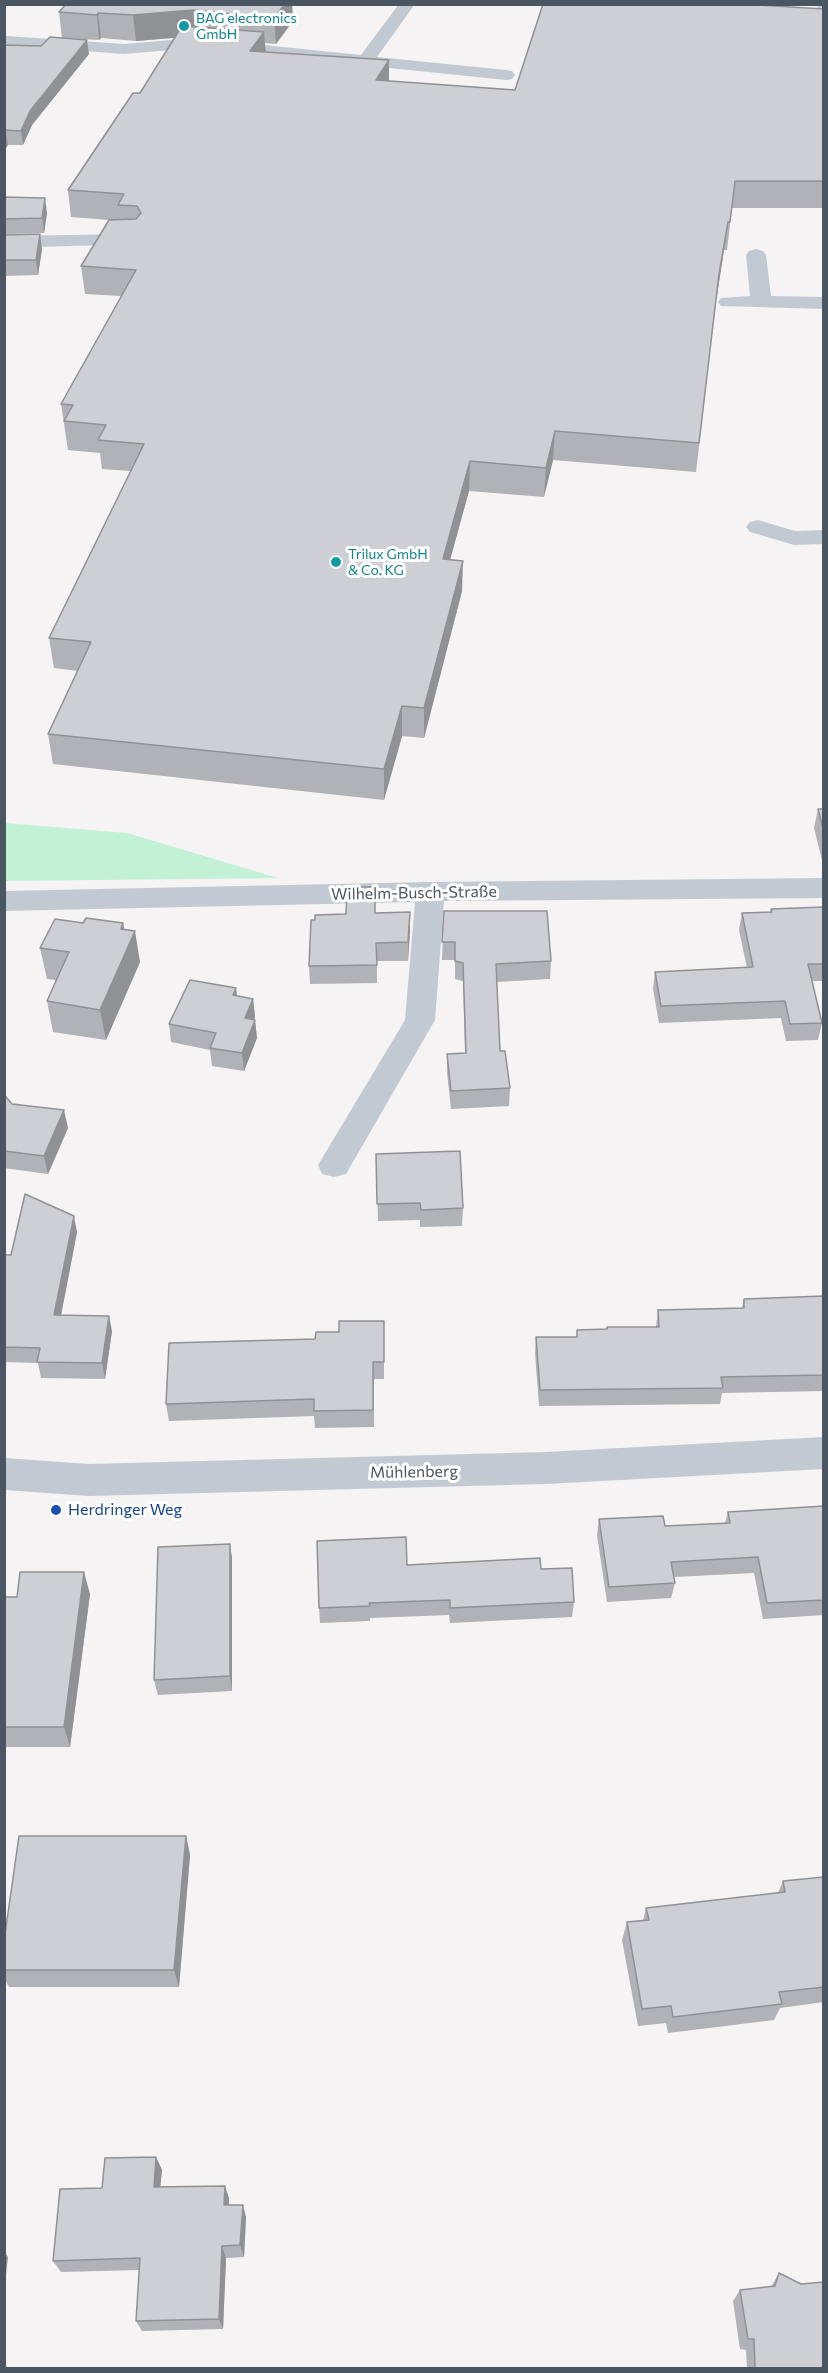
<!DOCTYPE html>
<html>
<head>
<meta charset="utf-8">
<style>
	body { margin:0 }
	#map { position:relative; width:828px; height:2373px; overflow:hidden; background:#f5f3f3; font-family:Commissioner,sans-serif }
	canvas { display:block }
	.frame { position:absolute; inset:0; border:6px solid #4a5661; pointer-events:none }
</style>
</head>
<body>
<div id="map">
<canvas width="828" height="2373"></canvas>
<div class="frame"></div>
</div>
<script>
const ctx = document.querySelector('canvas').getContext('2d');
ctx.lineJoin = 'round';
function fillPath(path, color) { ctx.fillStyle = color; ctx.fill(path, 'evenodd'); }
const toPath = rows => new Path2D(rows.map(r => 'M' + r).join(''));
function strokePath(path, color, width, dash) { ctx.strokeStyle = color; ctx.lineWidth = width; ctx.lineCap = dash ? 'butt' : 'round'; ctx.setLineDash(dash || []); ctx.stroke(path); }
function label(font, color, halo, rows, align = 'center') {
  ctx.font = font + ' Commissioner,sans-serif'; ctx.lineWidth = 6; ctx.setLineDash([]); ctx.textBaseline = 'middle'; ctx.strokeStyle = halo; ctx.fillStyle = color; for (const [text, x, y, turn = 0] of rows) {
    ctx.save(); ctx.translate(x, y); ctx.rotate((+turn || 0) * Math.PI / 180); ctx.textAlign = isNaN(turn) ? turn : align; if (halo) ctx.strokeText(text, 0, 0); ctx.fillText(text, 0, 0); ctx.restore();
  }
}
fillPath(toPath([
	[5,823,127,833,278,878,5,881]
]), '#c3f1d5');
fillPath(toPath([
	[399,4,415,4,377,57,506,70,512,71,515,75,512,79,506,80,195,48,124,54,4,45,4,37,7,36,124,44,195,38,361,55,399,4],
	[815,4,824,4,824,10,818,8,815,4],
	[132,234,139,236,142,240,139,244,4,248,4,236,132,234],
	[756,249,763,251,766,255,771,296,824,297,824,309,721,306,718,302,721,298,750,296,746,255,749,251,756,249],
	[758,520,795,531,824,530,824,544,794,545,750,532,746,527,750,522,758,520],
	[824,878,824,898,444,901,435,1020,346,1174,334,1177,322,1174,318,1165,405,1020,415,902,4,911,4,891,430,882,824,878],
	[824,1437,824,1469,546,1484,89,1496,4,1490,4,1458,89,1464,546,1452,824,1437]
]), '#c1cad2');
fillPath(toPath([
	[292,4,293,21,276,44,265,43,266,52,389,60,389,81,515,90,824,9,824,208,732,208,727,250,724,250,716,301,696,472,553,460,544,497,469,491,450,560,462,591,424,738,402,736,384,800,53,764,48,734,78,671,54,668,49,638,131,471,102,469,100,453,68,450,61,404,121,296,85,294,81,266,109,220,71,217,68,190,140,93,174,38,136,41,101,38,99,40,62,38,59,12,72,5],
	[4,45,89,54,32,125,23,145,8,145,4,151],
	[4,197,47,213,44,233,4,234],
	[4,235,42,249,38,275,4,276],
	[818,809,824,809,824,860,822,860,814,828],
	[824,907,824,981,812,981,822,1023,818,1040,786,1041,781,1018,659,1023,653,989,655,972,747,968,739,930,742,913,770,912,771,909],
	[444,911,551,961,550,979,496,982,500,1051,510,1088,509,1106,451,1109,447,1072,447,1054,465,1053,463,981,455,979,455,960,442,960],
	[375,913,410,930,408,961,377,961,377,983,310,984,309,966,315,920],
	[83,923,123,923,124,929,140,962,106,1040,53,1032,47,1001,56,980,47,979,40,948],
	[236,988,237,996,253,999,255,1017,254,1020,255,1020,257,1038,244,1071,212,1066,210,1050,171,1042,169,1024],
	[4,1097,12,1104,68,1128,48,1174,4,1168],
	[376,1154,463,1208,462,1226,420,1227,420,1220,378,1221],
	[77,1232,61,1315,112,1331,105,1379,41,1378,38,1363,4,1362,4,1255,11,1255],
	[824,1296,824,1391,722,1393,720,1404,539,1406,535,1353,536,1337,576,1337,577,1330,656,1327,658,1310,742,1308,744,1299],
	[384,1339,384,1379,374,1379,374,1427,315,1428,314,1416,169,1421,166,1404],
	[824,1506,824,1615,763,1619,754,1573,674,1577,675,1583,671,1598,607,1602,597,1535,599,1519,665,1526,725,1523,728,1512],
	[230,1544,232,1559,232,1691,158,1695,154,1680],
	[407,1565,541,1569,574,1602,572,1617,450,1623,449,1615,370,1618,370,1621,320,1623,319,1608],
	[90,1594,70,1747,4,1747,4,1597],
	[186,1836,190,1855,179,1987,9,1987,4,1978,4,1941],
	[824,1877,824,2002,780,2008,774,2020,668,2033,666,2023,638,2026,622,1940,627,1922,643,1921,646,1908,778,1893,783,1881],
	[156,2157,162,2170,160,2187,229,2198,229,2205,246,2217,244,2257,226,2258,223,2329,142,2331,136,2321,139,2270,61,2272,53,2261,102,2188],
	[779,2273,824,2368,747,2368,746,2350,740,2349,733,2301,740,2290,771,2287]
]), '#b0b2b7');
fillPath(toPath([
	[285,4,292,4,293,21,276,44,274,18],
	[193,10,195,36,136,41,133,15],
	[98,13,101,38,99,40,97,15],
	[264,32,266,58,250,51],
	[87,40,89,54,32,125,23,145,21,131,30,111],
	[389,60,389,86,376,80],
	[5,130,8,145,4,151,4,132],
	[45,198,47,213,44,233,42,218],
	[728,222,724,250,716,302,719,274],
	[40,234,42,249,38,275,36,260],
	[555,431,553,460,544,497,546,468],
	[470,461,469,491,442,589,443,559],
	[463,561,462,591,424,738,424,708],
	[402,706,402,736,384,800,384,769],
	[410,912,410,930,408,961,408,942],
	[123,923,127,950,135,931,140,962,106,1040,100,1010],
	[236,988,238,1006,233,995],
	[253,999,255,1017,247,1036,245,1018],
	[255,1020,257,1038,244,1071,242,1053],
	[64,1110,68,1128,48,1174,44,1156],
	[74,1216,77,1232,58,1331,54,1315],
	[109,1316,112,1331,105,1379,102,1363],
	[230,1544,232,1559,232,1691,230,1676],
	[84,1572,90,1594,70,1747,64,1727],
	[186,1836,190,1855,179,1987,174,1970],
	[156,2157,162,2170,159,2200,154,2187],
	[225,2186,229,2198,228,2217,224,2205],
	[243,2205,246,2217,244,2257,240,2245],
	[222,2246,226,2258,223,2329,219,2319],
	[4,2252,8,2257,4,2293]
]), '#909195');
const building = toPath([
	[66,4,72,5,285,4,274,18,193,10,133,15,98,13,97,15,59,12,66,4],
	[543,4,742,4,824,9,824,181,735,181,730,222,728,222,719,274,699,443,555,431,546,468,470,461,443,559,463,561,424,708,402,706,384,769,48,734,91,642,49,638,144,444,98,440,106,425,64,421,73,405,61,404,136,270,81,266,109,220,136,219,141,213,137,206,118,205,124,194,68,190,133,93,140,93,182,26,264,32,250,51,389,60,376,80,515,90,543,4],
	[50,37,87,40,30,111,21,131,5,130,4,132,4,45,41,46,50,37],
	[4,197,45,198,42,218,4,219,4,197],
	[40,234,36,260,4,260,4,235,40,234],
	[818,809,824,809,824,832,818,809],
	[347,887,375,887,375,913,410,912,408,942,376,943,377,965,309,966,311,920,315,920,315,915,346,914,347,887],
	[824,907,824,964,808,964,822,1023,790,1024,785,1001,661,1006,655,972,753,967,742,913,772,912,771,909,824,907],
	[444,911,547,911,551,961,496,964,500,1051,505,1051,510,1088,451,1091,447,1054,466,1053,463,963,455,961,455,942,442,942,444,911],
	[86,918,123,923,121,929,135,931,100,1010,47,1001,69,952,40,948,55,919,83,923,86,918],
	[190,980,236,988,233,995,253,999,245,1018,255,1020,242,1053,210,1048,216,1033,169,1024,190,980],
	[4,1097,6,1097,12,1104,64,1110,44,1156,4,1151,4,1097],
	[460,1151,463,1208,421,1210,420,1203,377,1204,376,1154,460,1151],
	[25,1194,74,1216,54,1315,109,1316,102,1363,37,1362,40,1348,4,1347,4,1255,11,1255,25,1194],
	[824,1296,824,1375,721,1377,723,1388,540,1390,536,1337,577,1337,577,1330,607,1329,607,1327,659,1327,658,1310,744,1308,744,1299,824,1296],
	[339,1321,384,1321,384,1362,373,1362,373,1410,314,1411,314,1399,166,1404,169,1343,315,1339,316,1332,339,1332,339,1321],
	[824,1506,824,1600,767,1603,758,1557,671,1562,675,1583,609,1587,599,1519,663,1516,665,1526,730,1523,728,1512,824,1506],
	[406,1537,407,1565,540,1558,541,1569,572,1568,574,1602,450,1608,450,1600,369,1603,370,1606,319,1608,317,1541,406,1537],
	[230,1544,230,1676,154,1680,158,1547,230,1544],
	[20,1572,84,1572,64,1727,4,1727,4,1597,17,1597,20,1572],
	[19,1836,186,1836,174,1970,4,1970,4,1941,19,1836],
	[824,1877,824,1987,779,1992,782,2004,673,2017,671,2006,642,2009,627,1922,649,1920,646,1908,785,1892,783,1881,824,1877],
	[156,2157,154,2187,225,2186,224,2205,243,2205,240,2245,222,2246,219,2319,136,2321,140,2258,53,2261,60,2189,102,2188,105,2158,156,2157],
	[779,2273,801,2284,824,2282,824,2368,755,2368,754,2339,748,2339,740,2290,775,2286,779,2273]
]);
fillPath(building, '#cdcfd5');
strokePath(building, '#909195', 1.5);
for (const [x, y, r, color] of [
	[184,26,6,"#0f9aa8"],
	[336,562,6,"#0f9aa8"],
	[56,1510,6,"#1a4fb4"]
]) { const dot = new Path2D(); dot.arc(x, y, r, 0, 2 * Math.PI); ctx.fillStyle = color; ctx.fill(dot); strokePath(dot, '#fff', 2); }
label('14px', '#0d838f', '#fff', [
	["BAG electronics",196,18],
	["GmbH",196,34],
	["Trilux GmbH",348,554],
	["& Co. KG",348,570]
], 'left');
label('16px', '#4a5661', '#fff', [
	["Wilhelm-Busch-Straße",414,893,-1],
	["Mühlenberg",414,1472,-1]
]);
label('16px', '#164399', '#fff', [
	["Herdringer Weg",68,1510]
], 'left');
</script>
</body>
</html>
